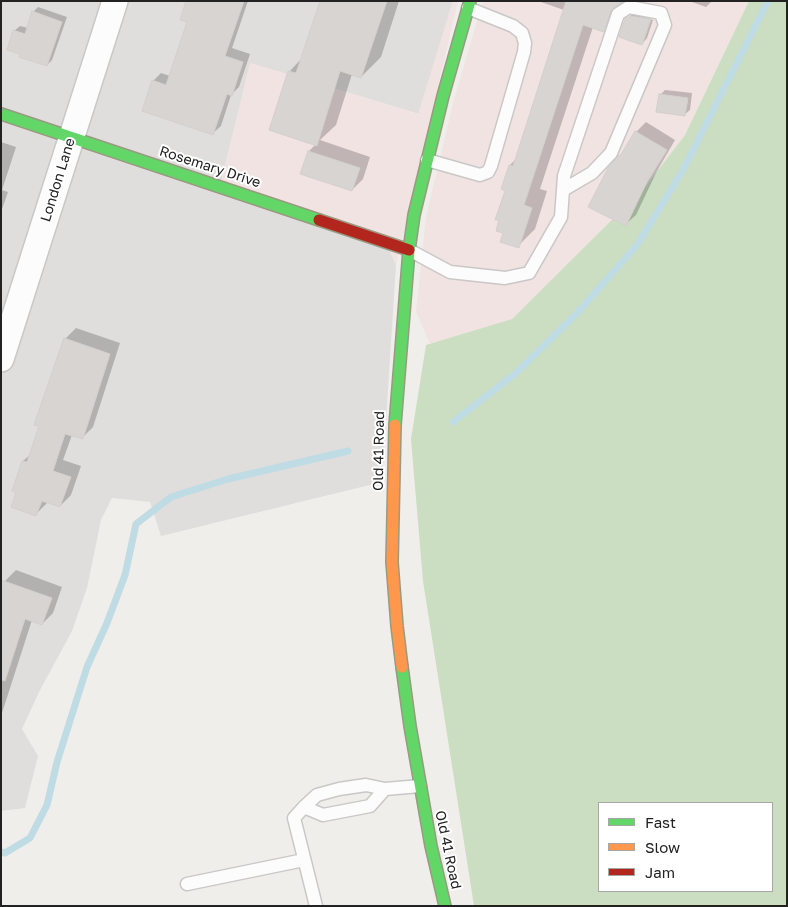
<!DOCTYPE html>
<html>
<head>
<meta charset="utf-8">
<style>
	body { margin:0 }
	#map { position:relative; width:788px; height:907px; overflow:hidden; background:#f0eeeb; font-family:"Golos Text",sans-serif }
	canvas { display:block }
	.frame { position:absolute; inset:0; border:2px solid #222; pointer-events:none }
	.legend { position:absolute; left:598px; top:802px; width:175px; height:90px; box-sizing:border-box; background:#fff; border:1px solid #a7a7a7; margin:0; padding:6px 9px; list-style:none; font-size:15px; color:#222 }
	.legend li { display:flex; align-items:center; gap:10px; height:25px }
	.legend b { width:25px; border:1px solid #a7a7a7 }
</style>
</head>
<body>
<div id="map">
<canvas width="788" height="907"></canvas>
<div class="frame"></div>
<ul class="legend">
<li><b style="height:6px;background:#63d668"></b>Fast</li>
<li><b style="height:6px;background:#ff974d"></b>Slow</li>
<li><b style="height:6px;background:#b3261e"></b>Jam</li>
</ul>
</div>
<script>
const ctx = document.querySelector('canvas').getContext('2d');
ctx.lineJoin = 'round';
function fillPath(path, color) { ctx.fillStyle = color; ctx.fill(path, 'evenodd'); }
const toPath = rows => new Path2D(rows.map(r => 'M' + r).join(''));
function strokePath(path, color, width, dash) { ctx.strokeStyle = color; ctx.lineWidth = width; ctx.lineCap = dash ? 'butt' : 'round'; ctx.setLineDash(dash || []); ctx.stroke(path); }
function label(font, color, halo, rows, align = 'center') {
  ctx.font = font + ' "Golos Text",sans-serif'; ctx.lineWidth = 4; ctx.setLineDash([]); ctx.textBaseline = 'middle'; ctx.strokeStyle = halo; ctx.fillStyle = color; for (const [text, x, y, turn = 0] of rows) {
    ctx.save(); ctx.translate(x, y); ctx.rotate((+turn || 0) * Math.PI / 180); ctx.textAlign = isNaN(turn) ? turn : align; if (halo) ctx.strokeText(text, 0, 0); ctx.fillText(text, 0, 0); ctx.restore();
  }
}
fillPath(toPath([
	[1,1,453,1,419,114,250,63,383,235,396,265,382,482,161,536,150,502,112,498,101,520,87,588,72,631,39,692,22,729,38,756,25,808,1,811]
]), '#dfdedc');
fillPath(toPath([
	[453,1,458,1,396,265,383,235,220,185,250,63,418,114],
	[483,1,749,1,685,135,645,187,512,319,430,344,416,312,426,217,454,99]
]), '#f1e3e1');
fillPath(toPath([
	[749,1,787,1,787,906,474,906,423,581,414,475,411,439,426,345,512,319,645,187,685,135],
	[599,803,772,803,772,891,599,891]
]), '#cbdec1');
fillPath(toPath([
	[187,1,248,1,232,48,250,54,239,87,231,95,221,126,213,133,153,81,161,73,170,76,188,22],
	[321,1,399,1,381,57,361,77,352,74,336,125,320,140,370,157,363,179,352,190,302,173,309,151,316,144,289,72,302,58],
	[538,1,624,1,620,14,603,30,593,27,540,189,547,191,535,229,518,246,505,233,507,190,502,189,510,165,516,159,564,10],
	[689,1,712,1,706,7],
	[38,7,67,17,52,60,47,65,14,31,20,26,28,28,33,12],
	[633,13,653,20,647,38,642,44,626,20],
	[665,90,692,93,690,110,684,115,660,95],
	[646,122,675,140,657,171,636,215,626,224,620,156,636,132],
	[1,142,16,147,2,190,8,192,1,212],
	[76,328,120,343,93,427,82,438,72,435,63,460,81,466,71,495,60,506,48,502,36,514,18,492,16,482,23,461,32,453,65,339],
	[16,570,62,587,53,613,42,624,32,620,1,716,1,591,5,581]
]), '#0003');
strokePath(toPath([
	[453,422,516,373,578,312,637,245,683,170,768,1],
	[1,852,5,853,30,838,47,805,57,762,87,667,107,623,125,575,136,524,171,497,228,479,348,451]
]), '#bfdbe3', 7);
const building = toPath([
	[186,1,244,1,225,56,243,62,232,96,227,94,213,135,142,111,152,80,166,85,187,22,180,20,186,1],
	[320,1,387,1,361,78,340,71,317,146,269,130,288,71,296,73,320,1],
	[566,1,623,1,611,11,604,32,583,25,524,205,532,208,519,248,500,242,503,233,496,231,499,220,495,220,505,191,501,189,509,165,513,166,566,1],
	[32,11,62,22,47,66,19,57,20,54,7,50,13,30,25,34,32,11],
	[631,16,651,19,642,45,619,37,625,19,631,16],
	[659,94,688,98,685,116,656,112,659,94],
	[635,131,667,150,647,182,626,226,588,207,608,168,619,155,620,156,635,131],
	[308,151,360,168,352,191,300,174,308,151],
	[64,338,110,354,83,439,65,434,53,471,71,477,60,507,42,501,36,516,11,507,16,493,12,491,22,461,27,462,39,426,34,425,64,338],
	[1,580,52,598,42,625,25,619,5,681,1,680,1,580]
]);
fillPath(building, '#d7d4d2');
strokePath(building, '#d3d0cc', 1);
const lane = toPath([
	[427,160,480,175,488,172,491,166,524,52,525,43,522,33,513,26,468,8],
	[409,250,450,272,505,278,529,273,561,217,564,176,618,14,629,7,661,13,665,25,611,153,592,173,563,190],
	[385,789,370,806,323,815,304,807,317,795,339,789,366,785,385,789,420,786],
	[304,807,294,818,316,906],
	[187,884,304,860]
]);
const street = toPath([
	[1,359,115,1]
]);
const fast = toPath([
	[1,114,319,220],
	[395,425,409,250,414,215,443,96,470,1],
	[402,667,410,726,431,846,445,906]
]);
const slow = toPath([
	[395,425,392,562,397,626,402,667]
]);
const jam = toPath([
	[319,220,409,250]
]);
strokePath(lane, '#c9c8c7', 15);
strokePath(street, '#c9c8c7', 28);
strokePath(fast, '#999a82', 14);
strokePath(slow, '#999a82', 14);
strokePath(jam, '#999a82', 14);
strokePath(lane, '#fdfcfc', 12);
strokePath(street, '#fdfcfc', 25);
strokePath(fast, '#63d668', 11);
strokePath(slow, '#ff974d', 11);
strokePath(jam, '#b3261e', 11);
label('14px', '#222', '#fff', [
	["Rosemary Drive",210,167,18],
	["London Lane",58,180,-73],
	["Old 41 Road",379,451,-89],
	["Old 41 Road",448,850,78]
]);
</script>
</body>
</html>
